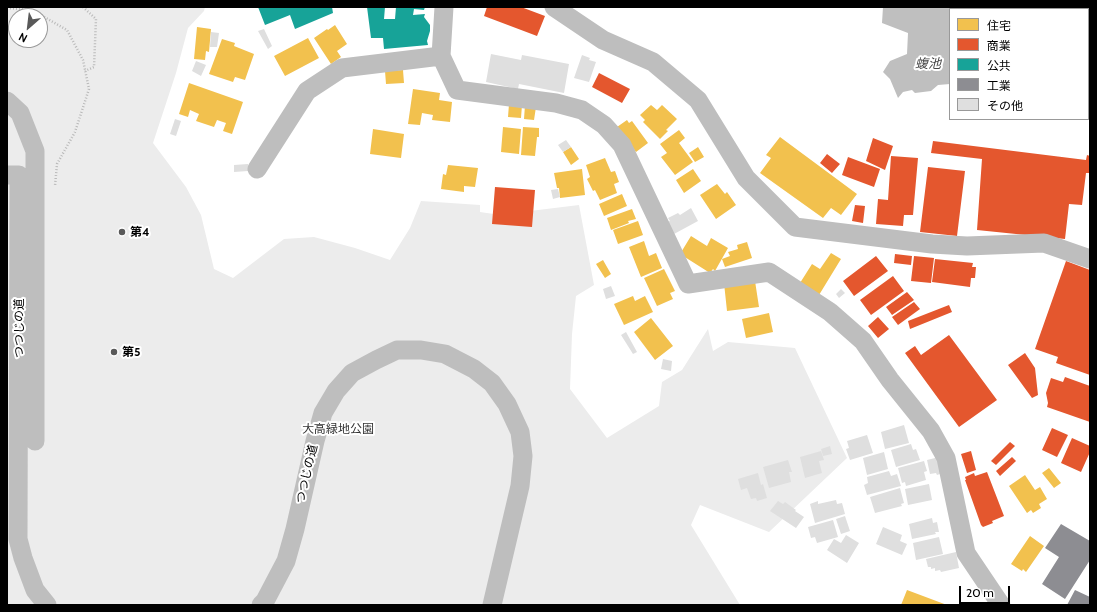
<!DOCTYPE html>
<html>
<head>
<meta charset="utf-8">
<style>
	body { margin:0 }
	#map { position:relative; width:1097px; height:612px; overflow:hidden; background:#fff; font-family:Cabin,"Noto Sans JP",sans-serif }
	canvas { display:block }
	.frame { position:absolute; inset:0; border:8px solid #000; pointer-events:none }
	.legend { position:absolute; left:949px; top:8px; width:140px; height:112px; box-sizing:border-box; background:#fff; border:1px solid #999; margin:0; padding:5px 7px; list-style:none; font-size:12px; color:#000 }
	.legend li { display:flex; align-items:center; gap:8px; height:20px }
	.legend b { width:20px; border:1px solid #999 }
	.north { position:absolute; left:8px; top:8px; width:40px; height:40px; box-sizing:border-box; background:#fff; border:1px solid #999; border-radius:50%; rotate:208deg; font-size:11px; font-weight:700; line-height:16px; text-align:center; color:#000 }
	.north::after { content:''; display:block; margin:auto; width:14px; height:18px; background:#595959; clip-path:polygon(50% 0,100% 100%,50% 72%,0 100%) }
	.scale { position:absolute; left:959px; top:586px; width:51px; height:18px; box-sizing:border-box; border:2px solid #000; border-top:0; padding-left:5px; font-size:12px; line-height:14px; white-space:nowrap; color:#000; -webkit-text-stroke:3px #fff; paint-order:stroke }
</style>
</head>
<body>
<div id="map">
<canvas width="1097" height="612"></canvas>
<div class="frame"></div>
<ul class="legend">
<li><b style="height:11px;background:#f2c14e"></b>住宅</li>
<li><b style="height:11px;background:#e4572e"></b>商業</li>
<li><b style="height:11px;background:#17a398"></b>公共</li>
<li><b style="height:11px;background:#8d8d92"></b>工業</li>
<li><b style="height:11px;background:#dfdfdf"></b>その他</li>
</ul>
<div class="north">N</div>
<div class="scale">20 m</div>
</div>
<script>
const ctx = document.querySelector('canvas').getContext('2d');
ctx.lineJoin = 'round';
function fillPath(path, color) { ctx.fillStyle = color; ctx.fill(path, 'evenodd'); }
const toPath = rows => new Path2D(rows.map(r => 'M' + r).join(''));
function strokePath(path, color, width, dash) { ctx.strokeStyle = color; ctx.lineWidth = width; ctx.lineCap = dash ? 'butt' : 'round'; ctx.setLineDash(dash || []); ctx.stroke(path); }
function label(font, color, halo, rows, align = 'center') {
  ctx.font = font + ' Cabin,"Noto Sans JP",sans-serif'; ctx.lineWidth = 4; ctx.setLineDash([]); ctx.textBaseline = 'middle'; ctx.strokeStyle = halo; ctx.fillStyle = color; for (const [text, x, y, turn = 0] of rows) {
    ctx.save(); ctx.translate(x, y); ctx.rotate((+turn || 0) * Math.PI / 180); ctx.textAlign = isNaN(turn) ? turn : align; if (halo) ctx.strokeText(text, 0, 0); ctx.fillText(text, 0, 0); ctx.restore();
  }
}
fillPath(toPath([
	[7,7,205,7,204,11,188,28,176,73,153,143,186,187,201,215,214,269,233,278,284,239,314,237,355,248,390,260,410,228,421,201,480,205,480,212,528,219,530,211,579,205,594,285,576,296,572,334,570,389,607,438,659,406,662,382,682,370,708,329,713,351,728,342,795,348,847,458,769,532,700,505,691,525,740,605,7,605],
	[16,16,40,16,40,40,16,40]
]), '#ececec');
fillPath(toPath([
	[883,7,1090,7,1090,104,1088,103,1088,9,950,9,950,84,938,85,931,91,915,93,912,90,903,92,898,98,890,79,883,72,890,61,907,54,908,33,882,23]
]), '#bfbfbf');
fillPath(toPath([
	[335,25,347,44,337,51,341,57,331,64,314,38,327,29,328,30],
	[197,27,211,29,209,52,206,51,205,60,194,59],
	[308,38,319,58,285,76,274,56],
	[222,39,235,43,234,46,254,54,245,80,235,77,233,82,209,74],
	[403,70,404,83,386,84,385,71],
	[189,83,243,102,232,134,223,131,226,123,217,120,214,127,196,121,199,114,190,110,188,117,179,114],
	[413,89,440,93,439,100,452,102,450,122,432,120,433,115,422,113,420,125,408,124],
	[509,104,522,105,521,118,508,117],
	[525,105,536,107,534,120,524,119],
	[651,105,657,110,662,105,677,119,666,130,668,131,660,139,643,122,645,120,640,115],
	[627,120,629,123,632,121,648,143,636,152,617,127],
	[503,127,521,129,519,154,501,152],
	[523,127,539,128,539,137,537,137,535,156,521,155],
	[373,129,404,134,401,158,370,154],
	[679,130,685,138,679,143,693,162,675,175,661,157,667,153,660,144],
	[780,137,857,194,841,215,831,208,823,218,760,173,771,158,766,155],
	[571,147,579,159,571,165,563,152],
	[698,147,704,157,695,162,689,153],
	[605,158,611,172,615,171,619,182,614,184,617,193,600,200,595,190,593,191,587,179,590,177,586,165],
	[448,165,478,168,475,187,464,186,464,192,441,189,443,174,446,175],
	[582,169,585,195,560,198,559,188,557,188,554,173],
	[693,169,701,181,684,193,676,180],
	[717,184,725,194,727,192,736,205,716,219,700,195],
	[622,194,627,206,604,216,599,204],
	[632,209,636,219,628,221,629,223,611,230,607,218],
	[638,221,643,235,618,244,613,230],
	[691,236,707,246,711,238,728,248,715,271,713,269,710,273,680,254],
	[644,241,649,256,656,253,662,268,641,277,629,247],
	[747,242,752,258,725,267,722,259,730,256,728,252,738,249,737,245],
	[831,253,841,259,819,295,800,283,812,264,820,269],
	[603,260,611,274,605,278,596,264],
	[664,269,675,291,670,293,673,299,657,306,644,278],
	[755,281,759,307,727,311,724,283],
	[633,296,635,301,645,296,653,312,624,325,614,304],
	[769,313,773,332,746,338,742,319],
	[651,318,673,346,655,360,634,332],
	[1049,468,1061,483,1054,488,1042,473],
	[1025,475,1035,490,1040,487,1047,499,1039,504,1041,508,1033,513,1031,510,1027,513,1009,486],
	[1030,536,1044,546,1026,572,1023,569,1022,571,1011,564],
	[907,590,947,605,901,605]
]), '#f2c14e');
fillPath(toPath([
	[487,7,521,7,545,16,537,36,484,16],
	[599,73,630,89,622,103,592,87],
	[873,138,893,146,885,170,866,161],
	[933,141,1086,160,1087,155,1090,156,1090,173,1086,173,1082,205,1069,204,1065,239,977,230,982,159,931,153],
	[827,154,840,164,832,173,820,163],
	[891,156,918,158,913,215,904,215,903,226,876,224,878,199,888,200],
	[848,157,880,169,874,187,842,175],
	[928,167,965,171,957,236,920,232],
	[495,187,535,190,532,227,492,224],
	[855,205,865,206,863,223,852,221],
	[895,254,912,256,911,265,894,263],
	[876,256,888,271,854,296,843,281],
	[914,256,934,258,931,283,911,281],
	[935,259,973,263,972,267,976,267,975,278,971,278,970,287,932,282],
	[1066,261,1090,270,1090,375,1056,363,1058,357,1035,349],
	[893,276,904,291,871,315,860,300],
	[907,292,914,300,892,315,886,307],
	[914,302,920,309,898,325,892,317],
	[949,305,952,312,910,329,908,321],
	[878,317,889,329,878,338,868,326],
	[949,335,997,400,959,427,905,353,915,346,921,355],
	[1025,353,1035,368,1038,395,1032,398,1008,365],
	[1065,377,1090,386,1090,422,1047,407,1048,403,1046,393,1051,378,1063,382],
	[1052,428,1068,435,1057,457,1042,450],
	[1072,438,1090,446,1090,452,1081,472,1061,463],
	[1010,442,1015,446,996,465,991,461],
	[971,451,976,470,967,473,961,454],
	[1012,457,1016,461,1000,476,996,471],
	[987,472,1004,516,992,521,993,523,983,527,981,525,965,480,966,480,965,477,974,473,975,476]
]), '#e4572e');
fillPath(toPath([
	[258,7,332,7,333,13,295,29,290,15,265,25],
	[367,7,385,7,384,19,395,19,396,7,425,7,424,10,414,9,413,15,425,14,424,17,430,25,430,31,427,41,428,45,384,49,383,38,371,38]
]), '#17a398');
fillPath(toPath([
	[1061,524,1090,541,1090,560,1065,599,1042,584,1059,557,1045,548],
	[1075,590,1090,597,1090,605,1067,605]
]), '#8d8d92');
fillPath(toPath([
	[264,29,272,46,268,49,258,31],
	[211,32,219,33,217,47,210,47],
	[491,54,521,60,522,55,569,64,564,93,519,84,518,89,486,82],
	[582,55,590,58,589,60,596,62,589,82,574,78],
	[196,61,206,65,201,76,192,71],
	[175,119,181,121,176,136,170,134],
	[566,140,571,147,563,152,558,145],
	[248,164,248,171,234,172,234,165],
	[558,189,560,197,553,199,551,190],
	[691,208,698,221,674,234,667,222,670,221,668,218,678,213,680,215],
	[611,286,615,296,606,299,603,289],
	[841,289,845,293,839,298,836,294],
	[626,332,637,352,633,354,621,335],
	[663,359,672,361,671,371,661,369],
	[904,425,909,443,885,449,881,432],
	[867,435,873,453,850,460,846,449,849,448,847,441],
	[911,444,913,450,916,449,920,460,896,467,891,450],
	[830,446,832,454,823,456,821,449],
	[821,451,824,460,819,461,822,473,805,478,800,457],
	[884,452,888,469,867,475,863,458],
	[939,457,943,473,937,475,936,473,930,474,927,460],
	[788,460,792,472,789,472,791,482,769,488,763,467],
	[924,461,927,471,924,472,926,480,906,486,905,482,902,483,898,468],
	[889,471,891,476,897,474,901,486,867,495,864,485,868,483,867,477],
	[758,473,761,485,763,484,767,498,757,501,756,498,751,499,747,488,741,490,738,479],
	[929,484,932,500,908,505,905,489],
	[900,488,904,503,901,504,902,506,875,513,870,497],
	[836,500,837,504,842,503,845,514,815,523,810,504,818,501,818,504],
	[778,501,783,504,785,502,796,510,795,511,804,517,796,528,770,511],
	[845,516,850,531,841,534,836,519],
	[932,518,933,523,937,522,939,532,935,532,936,534,912,539,909,524],
	[833,520,838,537,817,543,815,537,811,538,808,527],
	[883,527,902,535,900,541,907,544,902,555,876,544],
	[846,535,859,543,847,563,827,550,834,539,841,543],
	[939,537,943,554,916,560,913,543],
	[956,552,959,568,941,572,940,570,935,571,935,568,931,569,931,567,928,567,926,559]
]), '#dfdfdf');
strokePath(toPath([
	[83,7,96,19,94,67,85,71],
	[7,8,32,10,67,30,83,60,89,89,75,132,57,164,55,186]
]), '#b9b9b9', 2.5, [1, 2]);
strokePath(toPath([
	[444,7,441,56,457,90,556,103,582,110,604,125,622,145,688,284,769,272,830,312,863,341,890,380,931,431,946,458,966,553,1001,605],
	[554,7,603,40,653,62,698,100,746,178,795,227,932,244,967,246,1044,243,1090,259],
	[7,101,20,113,35,151,35,441],
	[257,169,307,91,342,68,441,56],
	[7,175,19,175,18,539,23,558,35,590,47,605],
	[261,605,265,601,286,561,295,529,315,441,323,413,336,391,352,373,376,360,397,350,421,350,445,354,474,369,492,383,507,404,520,432,523,456,520,486,492,605]
]), '#bebebe', 19);
for (const [x, y, r, color] of [
	[122,232,4,"#595959"],
	[114,352,4,"#595959"]
]) { const dot = new Path2D(); dot.arc(x, y, r, 0, 2 * Math.PI); ctx.fillStyle = color; ctx.fill(dot); strokePath(dot, '#fff', 1.5); }
label('bold 12px', '#000', '#fff', [
	["第4",130,232],
	["第5",122,352]
], 'left');
label('12px', '#000', '#fff', [
	["つつじの道",19,328,-90],
	["つつじの道",307,474,-77]
]);
label('12px', '#333', '#fff', [
	["大高緑地公園",338,429]
]);
label('italic 13px', '#444', '#fff', [
	["蝮池",928,64]
]);
</script>
</body>
</html>
